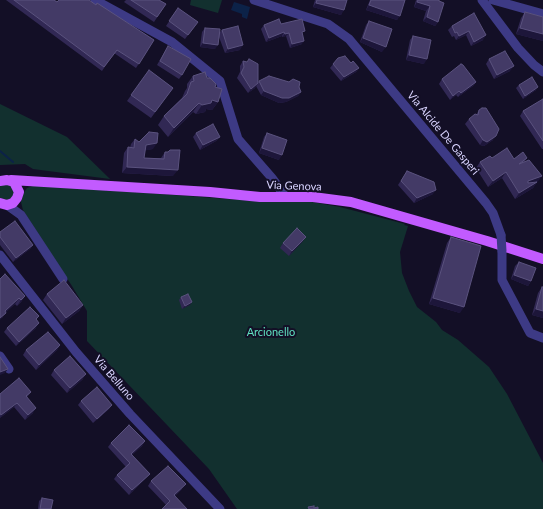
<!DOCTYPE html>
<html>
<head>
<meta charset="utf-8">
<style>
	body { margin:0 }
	canvas { display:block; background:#130f26 }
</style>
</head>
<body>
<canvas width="543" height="509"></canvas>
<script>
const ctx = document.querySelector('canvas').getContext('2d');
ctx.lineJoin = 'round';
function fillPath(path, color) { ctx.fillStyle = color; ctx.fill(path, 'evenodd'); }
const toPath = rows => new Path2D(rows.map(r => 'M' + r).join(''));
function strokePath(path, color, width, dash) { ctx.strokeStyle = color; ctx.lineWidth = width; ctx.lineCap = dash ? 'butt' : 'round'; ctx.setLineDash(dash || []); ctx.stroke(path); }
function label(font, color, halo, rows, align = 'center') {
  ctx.font = font + ' Lato,sans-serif'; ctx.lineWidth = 4; ctx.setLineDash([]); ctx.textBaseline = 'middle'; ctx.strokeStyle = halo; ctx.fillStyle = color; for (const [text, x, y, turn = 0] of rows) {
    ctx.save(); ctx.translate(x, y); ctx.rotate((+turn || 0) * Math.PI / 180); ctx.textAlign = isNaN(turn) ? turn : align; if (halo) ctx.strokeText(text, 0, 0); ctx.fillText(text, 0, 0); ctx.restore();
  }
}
fillPath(toPath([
	[191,0,222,0,218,13,190,5],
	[0,104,67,137,110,179,33,169,25,164,0,165],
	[2,184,11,185,15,195,9,200,0,198,0,186],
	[36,185,269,202,301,200,340,207,405,224,404,225,408,226,400,252,402,273,409,291,417,307,436,322,442,330,458,340,489,367,507,394,543,463,543,509,237,509,209,469,87,341,87,311,72,286,23,210,21,202,23,194,27,188]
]), '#12302f');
fillPath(toPath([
	[234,2,250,7,247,19,242,17,242,14,231,10]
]), '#0c2248');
strokePath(toPath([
	[0,151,13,162]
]), '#0c2248', 2);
strokePath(toPath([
	[95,0,172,42,220,81,238,139,272,178,285,196],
	[254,0,328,24,349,39,486,203,493,213,501,235],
	[482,0,518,48,534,65,543,72],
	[493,0,543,14],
	[7,205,21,215,63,279],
	[502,251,502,280,530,333,543,338],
	[0,255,76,352,130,414,220,509],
	[0,356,9,369]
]), '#3d3a85', 9);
strokePath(toPath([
	[11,180,210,192,260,197,313,197,351,202,487,241,543,259],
	[0,181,7,180,14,182,19,192,17,198,13,203,7,205,0,203]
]), '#c25bff', 10);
strokePath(toPath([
	[501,235,502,251]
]), '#3d3a85', 9);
fillPath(toPath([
	[6,0,54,0,57,2,96,5,154,40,136,68,114,53,102,71],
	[126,0,159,0,166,4,154,22,124,2],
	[315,0,347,0,341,15,313,7],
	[370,0,405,0,397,20,366,10],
	[416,0,439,0,438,22,435,26,423,21,426,11,414,7],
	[178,8,198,22,185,39,166,26],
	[525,12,543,17,543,41,516,34,521,18],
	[474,13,483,40,471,46,466,35,456,40,454,36,452,37,448,30,452,26],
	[369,21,382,52,360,42,366,25],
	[281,24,302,34,302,44,290,48,286,36,282,37,282,36,266,42,261,29,264,25],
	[205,28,220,32,222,30,240,50,225,53,219,37,215,49,200,47,202,32],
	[413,36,424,64,406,60,410,40],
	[168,46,182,75,179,79,157,65],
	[338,58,351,63,359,68,356,72,341,81,330,68],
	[489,59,510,71,494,79,486,64],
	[243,61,258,83,259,81,299,87,301,92,298,96,286,102,279,103,261,95,256,86,255,88,248,93,237,78,240,72,240,66],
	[149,70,173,88,151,118,127,101],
	[193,76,207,78,215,87,218,102,212,110,206,109,205,112,196,114,193,112,168,137,158,125,164,116,182,98,185,91,187,88,187,84],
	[442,79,476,82,473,86,458,97,456,95,450,100,439,84],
	[519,85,536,90,523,99,516,88],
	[543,99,543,149,542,149,520,116,523,111],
	[479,110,493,140,484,146,480,145,465,124,469,119,476,115],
	[196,133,220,137,216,141,200,150,193,137],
	[267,133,279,160,259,153,264,137],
	[135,139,139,142,153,149,145,150,144,158,161,158,165,152,173,176,122,173,124,153,128,147,130,148,131,144],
	[492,158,514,159,527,158,524,162,537,182,536,183,533,188,515,199,502,178,488,187,476,168,480,162],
	[407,171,433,194,414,203,398,185],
	[0,232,33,245,30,249,13,262,0,245],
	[451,237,460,313,429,304,447,243],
	[303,241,289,256,280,248,283,243],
	[519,262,531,281,528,286,511,279,515,266],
	[0,279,25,296,21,302,17,306,15,304,6,312,2,318],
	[542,287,543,318,532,315,538,293],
	[47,294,83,305,79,311,62,324,43,300],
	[181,297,190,305,182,309,179,300],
	[39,316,36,320,36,328,16,346,4,332,7,328],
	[60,345,57,350,36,370,23,355,26,350],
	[54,370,83,379,67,393,51,375],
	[31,392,27,397,33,413,25,420,14,407,0,418,0,394],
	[81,401,112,405,109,409,93,423,78,405],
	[145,441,142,446,132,455,150,474,129,495,114,479,117,475,126,467,108,447,111,443],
	[151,481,182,489,166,505,148,486],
	[42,498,51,509,38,509,39,501]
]), '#312854');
fillPath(toPath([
	[417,2,430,6,426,11,414,7],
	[316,3,344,10,341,15,313,7],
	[369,5,400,16,397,20,366,10],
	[427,17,438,22,435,26,423,21],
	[520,28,543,34,543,41,516,34],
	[469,31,466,35,456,40,459,36],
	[284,32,282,36,266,42,269,38],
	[289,33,286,36,282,37,285,34],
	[486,35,483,40,471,46,474,42],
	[363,38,386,47,382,52,360,42],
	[304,41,302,44,290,48,292,44],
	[203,43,218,45,215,49,200,47],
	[243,45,240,50,225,53,228,49],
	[409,55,427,59,424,64,406,60],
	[514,66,510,71,494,79,497,75],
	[359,68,356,72,341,81,344,77],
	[476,82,473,86,458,97,461,93],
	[258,83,255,88,248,93,251,89],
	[538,87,536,90,523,99,525,96],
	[264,91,301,92,298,96,286,102,279,103,261,95],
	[459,91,456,95,450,100,453,96],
	[212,100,218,102,212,110,206,109,205,112,196,114,202,105],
	[199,103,193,112,168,137,174,128],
	[496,136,493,140,484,146,480,145,483,140],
	[220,137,216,141,200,150,203,145],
	[157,143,153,149,142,151,146,145],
	[262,148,282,155,279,160,259,153],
	[127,167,178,170,173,176,122,173],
	[506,172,502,178,488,187,493,181],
	[542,176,533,188,515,199,528,181],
	[436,190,433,194,414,203,417,198],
	[306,237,303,241,289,256,292,251],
	[33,245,30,249,13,262,16,258],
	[514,275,531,281,528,286,511,279],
	[25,296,21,302,17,306,21,300],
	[19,298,15,304,1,317,5,311],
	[433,298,464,307,460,313,429,304],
	[192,302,190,305,182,309,185,306],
	[83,305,79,311,62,324,66,318],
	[536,309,543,311,543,318,532,315],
	[6,313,2,318,0,320,0,318],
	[39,323,36,328,16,346,19,342],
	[60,345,57,350,36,370,39,365],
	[8,369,5,373,0,375,0,372],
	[86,374,83,379,67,393,70,388],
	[17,403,14,407,0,418,1,415],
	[112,405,109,409,93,423,97,419],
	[36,408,33,413,25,420,28,415],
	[145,441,142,446,128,459,131,454],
	[150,474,129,495,132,490],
	[186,484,182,489,171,500,174,495]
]), '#1d163a');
const building = toPath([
	[14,0,54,0,57,2,59,0,89,0,96,5,97,3,154,40,139,64,117,50,104,67,14,0],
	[131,0,159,0,166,4,157,17,131,0],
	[317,0,347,0,344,10,316,3,317,0],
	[371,0,405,0,400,16,369,5,371,0],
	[418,0,439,0,439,1,444,3,438,22,427,17,430,6,417,2,418,0],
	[178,8,198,22,188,35,169,21,178,8],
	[525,12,543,17,543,34,520,28,525,12],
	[474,13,486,35,474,42,469,31,459,36,457,32,455,33,452,26,474,13],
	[279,19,281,24,302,19,305,31,302,32,304,41,292,44,289,33,285,34,284,32,269,38,264,25,279,19],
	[369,21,392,29,386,47,363,38,369,21],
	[238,26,243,45,228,49,222,30,238,26],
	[205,28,220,29,218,45,203,43,205,28],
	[413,36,431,40,427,59,409,55,413,36],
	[168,46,191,59,182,75,160,61,168,46],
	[505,51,514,66,497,75,489,59,505,51],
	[345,56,351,63,353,61,359,68,344,77,333,64,338,58,345,56],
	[249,59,258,64,258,83,251,89,241,73,244,67,243,61,247,62,249,59],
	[461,64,463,65,476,82,461,93,459,91,453,96,442,79,461,64],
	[149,70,173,88,155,112,131,95,149,70],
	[205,72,207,78,210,78,216,84,215,87,222,89,218,102,212,100,211,103,202,105,199,103,174,128,164,116,187,94,191,82,194,81,193,76,205,72],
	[269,76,289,82,293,79,300,82,299,87,301,92,289,98,282,98,264,91,259,81,269,76],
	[532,77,538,87,525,96,519,85,532,77],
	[543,99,543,141,523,111,543,99],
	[482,108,486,108,499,129,496,136,487,142,483,140,469,119,475,114,478,115,479,110,482,108],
	[213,124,220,137,203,145,196,133,213,124],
	[149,132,158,133,157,143,146,145,144,158,164,159,165,152,168,152,170,150,180,150,178,170,127,167,128,147,134,148,135,139,139,142,149,132],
	[267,133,287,140,282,155,262,148,267,133],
	[507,148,514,159,523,152,527,158,519,164,529,160,542,176,528,181,528,183,537,182,519,193,506,172,493,181,480,162,490,156,492,158,507,148],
	[407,171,434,182,436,190,417,198,401,181,407,171],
	[15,221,33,245,16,258,0,237,0,232,15,221],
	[297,228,306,237,292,251,283,243,297,228],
	[451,237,481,246,464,307,433,298,451,237],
	[519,262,536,268,531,281,514,275,519,262],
	[5,274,25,296,21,300,19,298,5,311,6,313,0,318,0,279,5,274],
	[64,280,83,305,66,318,47,294,64,280],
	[542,287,543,287,543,311,536,309,542,287],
	[188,294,192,302,185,306,181,297,188,294],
	[30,307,39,316,36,319,39,323,19,342,7,328,30,307],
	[48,332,60,345,39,365,26,350,48,332],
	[70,356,86,374,70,388,54,370,70,356],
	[0,357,8,369,0,372,0,357],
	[19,378,31,392,26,396,36,408,28,415,17,403,1,415,0,413,0,394,19,378],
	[97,387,112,405,97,419,81,401,97,387],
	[129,425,145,441,131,454,150,474,132,490,117,475,130,463,111,443,129,425],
	[168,466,186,484,174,495,187,509,162,509,170,501,151,481,168,466],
	[42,498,53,500,51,509,40,509,42,498],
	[314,506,314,508,318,507,318,509,309,509,308,507,314,506]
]);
fillPath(building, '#433a66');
strokePath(building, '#5a527e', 1);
label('11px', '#d9d4ff', '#130f26', [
	["Via Alcide De Gasperi",443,133,50],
	["Via Genova",294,186,2],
	["Via Belluno",114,378,49]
]);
label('11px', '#5fe0c0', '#130f26', [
	["Arcionello",271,332]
]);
</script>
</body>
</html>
